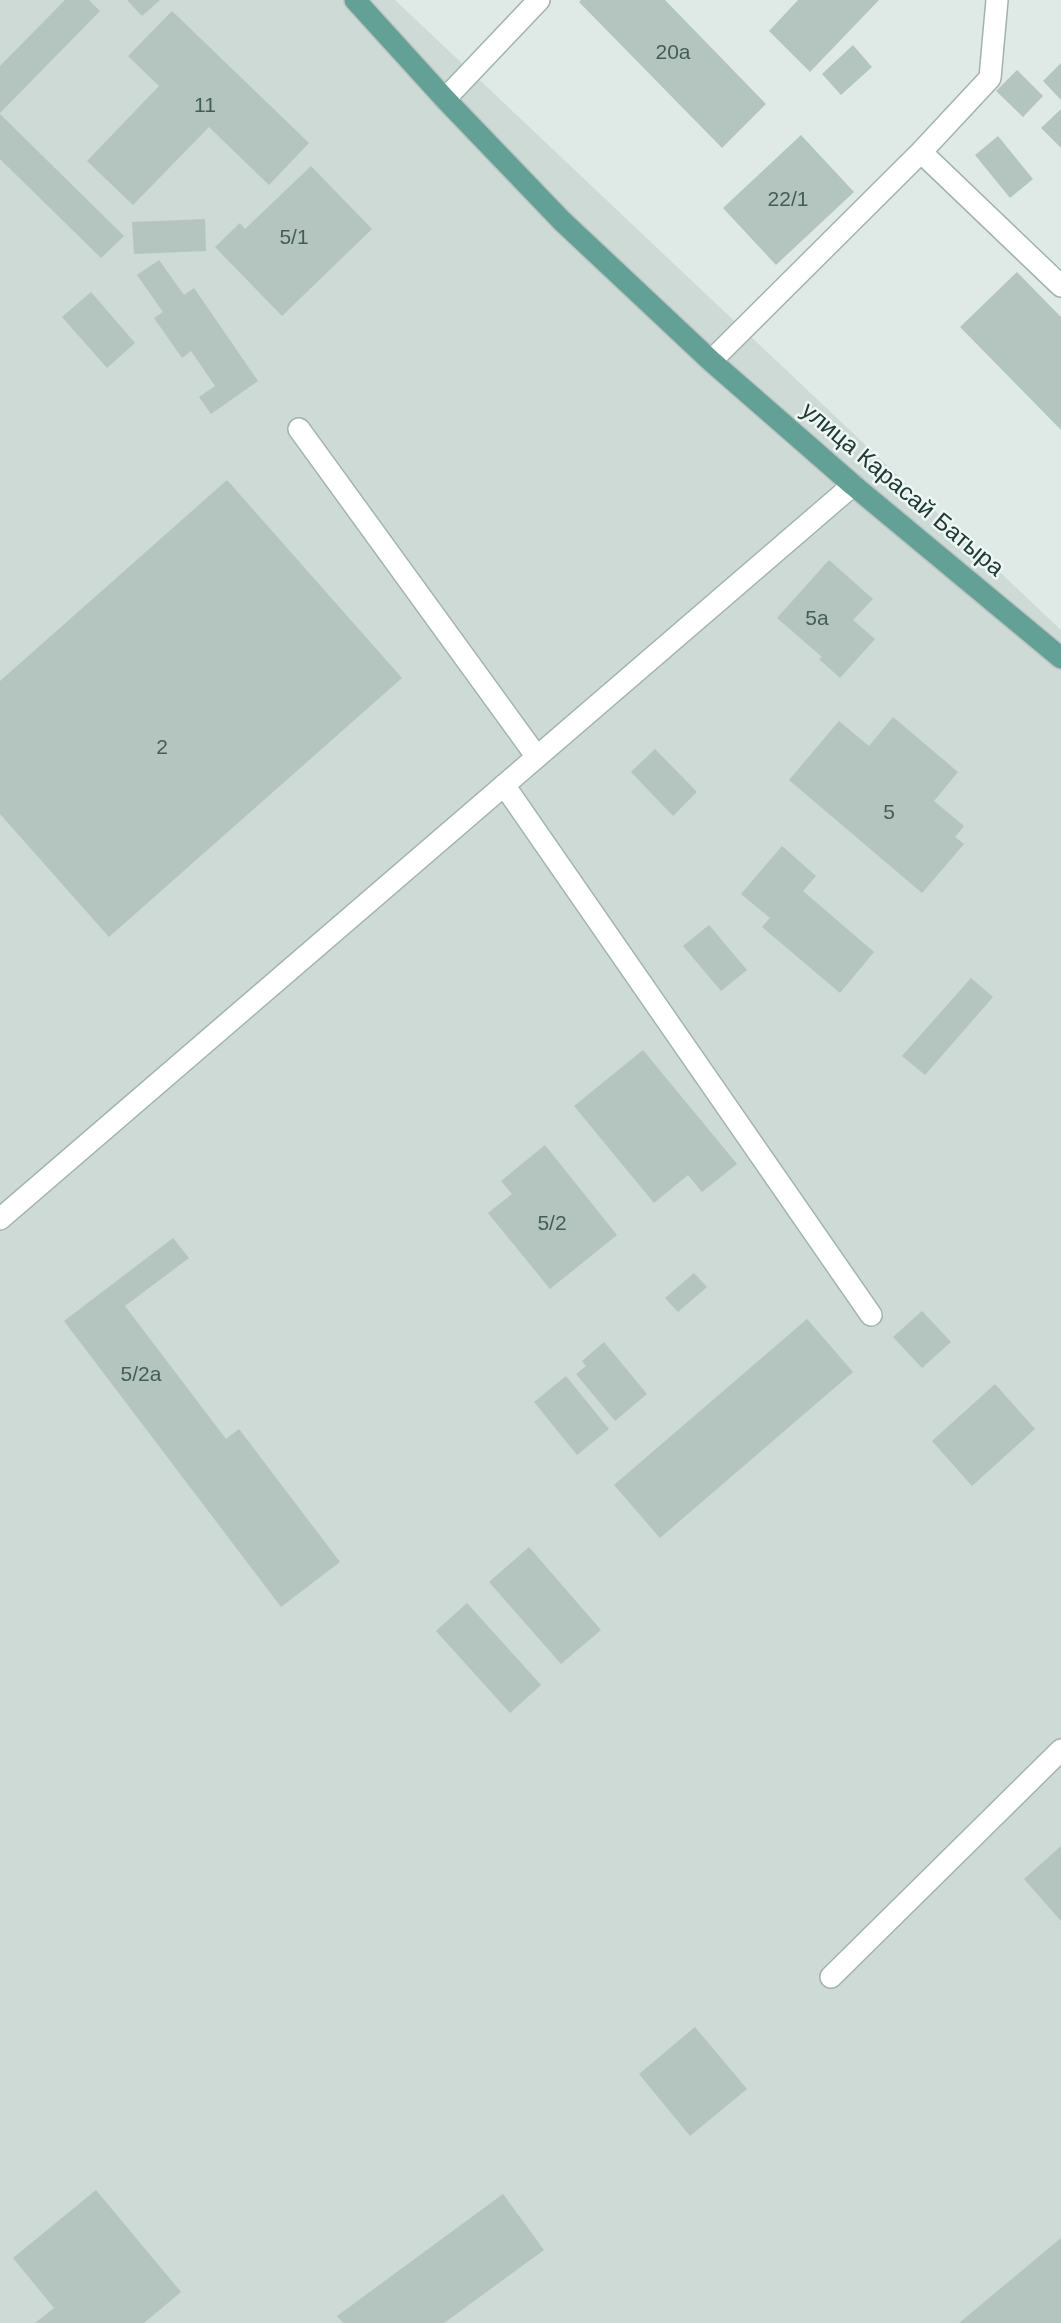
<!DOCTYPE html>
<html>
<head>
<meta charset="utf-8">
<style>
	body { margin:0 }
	canvas { display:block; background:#dfeae6 }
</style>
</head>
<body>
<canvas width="1061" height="2323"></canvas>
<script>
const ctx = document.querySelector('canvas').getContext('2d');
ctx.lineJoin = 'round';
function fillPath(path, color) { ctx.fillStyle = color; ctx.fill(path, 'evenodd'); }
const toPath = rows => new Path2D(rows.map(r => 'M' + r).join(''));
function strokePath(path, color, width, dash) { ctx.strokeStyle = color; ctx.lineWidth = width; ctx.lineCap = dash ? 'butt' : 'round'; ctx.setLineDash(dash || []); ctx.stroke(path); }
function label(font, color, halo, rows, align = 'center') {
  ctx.font = font + ' Arial,sans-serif'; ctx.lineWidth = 5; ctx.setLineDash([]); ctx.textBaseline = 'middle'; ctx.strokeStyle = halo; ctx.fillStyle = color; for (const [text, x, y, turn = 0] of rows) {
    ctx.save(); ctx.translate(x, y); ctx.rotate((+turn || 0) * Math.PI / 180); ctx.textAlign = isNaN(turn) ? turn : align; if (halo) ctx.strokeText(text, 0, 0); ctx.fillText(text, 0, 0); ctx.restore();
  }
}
fillPath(toPath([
	[0,0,395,0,1061,630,1061,2323,0,2323]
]), '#cddad5');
fillPath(toPath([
	[65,0,89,0,100,11,0,113,0,66],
	[127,0,160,0,142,16],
	[581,0,665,0,766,104,722,148,579,2],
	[798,0,879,0,810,72,769,31],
	[172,11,309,143,269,185,209,127,133,205,87,161,159,86,128,56],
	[853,45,872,67,841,95,822,74],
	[1061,63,1061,100,1043,81],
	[1017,70,1043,96,1023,117,996,91],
	[1061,109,1061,148,1041,128],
	[0,114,124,236,101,258,0,159],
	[801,135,854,192,776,265,723,208],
	[998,136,1033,179,1010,198,975,155],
	[311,166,372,229,282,316,215,247,240,223,245,229],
	[205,219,206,251,134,254,132,222],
	[159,260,184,295,194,288,258,381,211,414,199,397,215,386,191,351,182,358,154,318,163,312,137,275],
	[1017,272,1061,317,1061,430,960,327],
	[91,292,135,343,107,368,62,317],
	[227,480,402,678,109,937,0,814,0,681],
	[829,560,873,599,853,620,875,639,840,678,819,659,822,657,777,618],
	[893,717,958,772,934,801,964,826,955,837,964,844,922,893,789,780,839,721,869,746],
	[655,749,697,792,673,816,631,772],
	[782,846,816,876,803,891,874,952,840,993,762,927,770,918,741,894],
	[709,925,747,970,721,991,683,946],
	[971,978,993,997,925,1075,902,1056],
	[643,1050,737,1164,702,1192,688,1175,654,1203,574,1106],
	[545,1145,617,1235,550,1289,488,1213,512,1194,501,1181],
	[173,1238,189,1258,125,1306,226,1439,239,1429,340,1562,281,1607,64,1321],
	[694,1273,707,1287,678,1312,665,1298],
	[922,1311,951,1342,922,1368,893,1337],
	[807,1319,853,1372,660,1538,614,1485],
	[604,1342,647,1394,615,1421,576,1374,586,1366,582,1361],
	[566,1376,609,1429,577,1455,534,1402],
	[995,1384,1035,1429,972,1486,932,1441],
	[529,1547,601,1630,561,1664,489,1582],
	[467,1603,541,1685,510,1713,436,1631],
	[1061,1846,1061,1921,1024,1879],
	[695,2027,747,2089,690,2136,639,2074],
	[96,2190,181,2292,144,2323,35,2323,54,2308,13,2258],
	[503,2194,544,2250,444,2323,343,2323,337,2316],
	[1061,2238,1061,2323,959,2323]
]), '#b4c5bf');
const minor = toPath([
	[445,99,539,0],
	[921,152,1061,286],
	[711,361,921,152,990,78,997,0],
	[299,429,537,757],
	[504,785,871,1315],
	[0,1219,853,485],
	[831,1977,1061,1750]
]);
const major = toPath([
	[355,0,445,99,562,221,711,361,853,485,1061,658]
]);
strokePath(minor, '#a2b2ad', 24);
strokePath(major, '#bcc4c2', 24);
strokePath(minor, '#fff', 21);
strokePath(major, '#63a095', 21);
label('21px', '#455d58', null, [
	["20а",673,53],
	["11",205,106],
	["22/1",788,200],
	["5/1",294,238],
	["5а",817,619],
	["2",162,748],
	["5",889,813],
	["5/2",552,1224],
	["5/2а",141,1375]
]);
label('24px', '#203a35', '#eff7f4', [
	["улица Карасай Батыра",902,490,40]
]);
</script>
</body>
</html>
